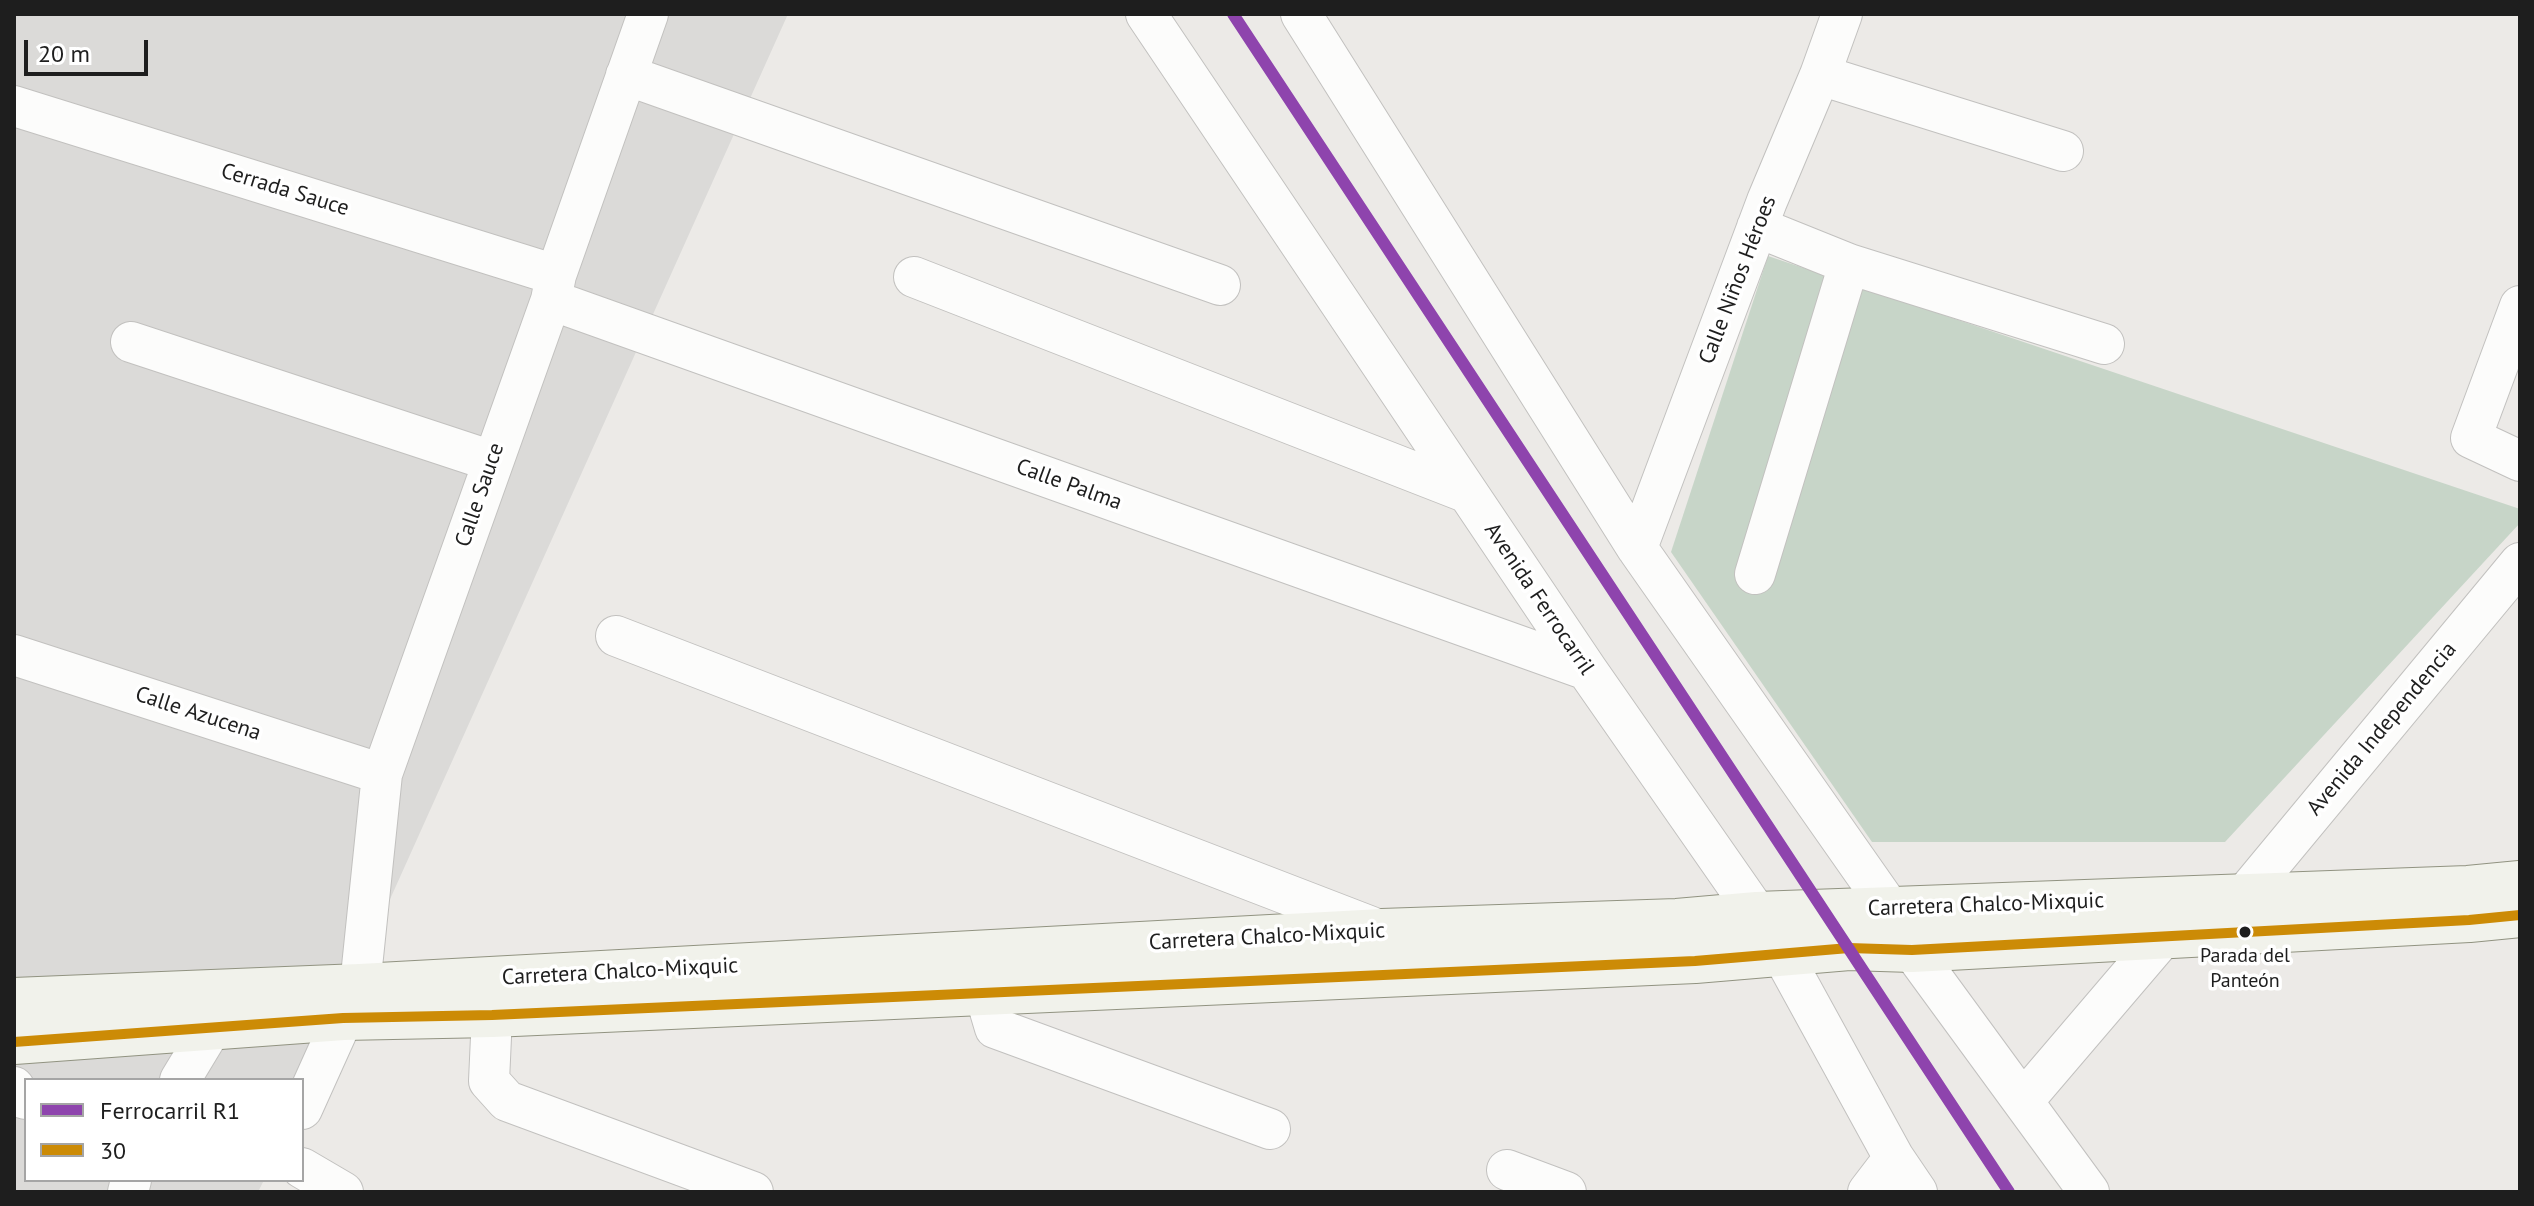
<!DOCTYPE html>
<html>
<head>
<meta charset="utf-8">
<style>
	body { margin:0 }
	#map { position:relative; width:2534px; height:1206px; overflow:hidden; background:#eceae7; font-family:"PT Sans",sans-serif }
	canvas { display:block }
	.frame { position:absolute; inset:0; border:16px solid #1e1e1e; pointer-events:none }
	.legend { position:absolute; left:24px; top:1078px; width:280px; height:104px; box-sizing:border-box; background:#fff; border:2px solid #a5a5a5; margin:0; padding:10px 14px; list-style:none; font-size:24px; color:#1e1e1e }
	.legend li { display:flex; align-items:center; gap:16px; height:40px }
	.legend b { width:40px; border:2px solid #a5a5a5 }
	.scale { position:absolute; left:24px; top:40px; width:124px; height:36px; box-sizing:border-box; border:4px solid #1e1e1e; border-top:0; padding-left:10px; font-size:24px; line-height:28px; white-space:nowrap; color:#1e1e1e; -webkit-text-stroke:6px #fff; paint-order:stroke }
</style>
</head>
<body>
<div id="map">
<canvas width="2534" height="1206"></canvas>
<div class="frame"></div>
<ul class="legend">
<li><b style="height:10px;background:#8e44ad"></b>Ferrocarril R1</li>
<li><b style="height:10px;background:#cc8b06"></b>30</li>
</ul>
<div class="scale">20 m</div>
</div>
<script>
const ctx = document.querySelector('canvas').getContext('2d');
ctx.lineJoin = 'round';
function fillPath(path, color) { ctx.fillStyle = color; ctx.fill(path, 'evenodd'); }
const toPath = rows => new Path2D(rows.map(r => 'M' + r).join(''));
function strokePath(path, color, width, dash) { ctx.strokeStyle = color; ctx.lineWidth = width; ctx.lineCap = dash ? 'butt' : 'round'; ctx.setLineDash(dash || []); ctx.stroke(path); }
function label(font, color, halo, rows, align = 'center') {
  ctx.font = font + ' "PT Sans",sans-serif'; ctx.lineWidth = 7; ctx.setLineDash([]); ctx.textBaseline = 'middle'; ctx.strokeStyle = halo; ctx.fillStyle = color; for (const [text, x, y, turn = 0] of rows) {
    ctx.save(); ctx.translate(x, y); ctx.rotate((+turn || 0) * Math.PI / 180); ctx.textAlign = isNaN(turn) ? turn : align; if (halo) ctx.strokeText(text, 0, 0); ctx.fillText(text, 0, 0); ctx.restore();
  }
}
fillPath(toPath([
	[14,14,788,14,302,1095,302,1080,26,1080,26,1180,264,1180,258,1192,14,1192]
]), '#dbdad8');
fillPath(toPath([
	[1768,256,2520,509,2520,523,2225,842,1872,842,1671,552]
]), '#c7d5c8');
const street = toPath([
	[1146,14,1587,670,1757,914,1781,952,1894,1158,1917,1192],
	[1301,14,1637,548,1890,909,1912,950,2089,1192],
	[626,75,1220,285],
	[1820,75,2063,151],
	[14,106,556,275],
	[1757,227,1849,264,2104,344],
	[914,277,1468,493],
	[551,300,1587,670],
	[2520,306,2471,438,2520,461],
	[131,342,492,461],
	[1637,548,1767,201,1820,75,1842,14],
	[1755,574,1849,264],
	[616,636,1382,931],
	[14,655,382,774],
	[2244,896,2520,563],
	[360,986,382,774,551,300,556,275,648,14],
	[984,991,995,1028,1270,1129],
	[492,1015,489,1081,507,1101,753,1192],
	[180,1080,212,1027],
	[14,1087,19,1097,26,1099],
	[2023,1101,2163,937],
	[302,1109,343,1018],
	[302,1168,343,1192],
	[1507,1170,1566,1192],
	[128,1192,131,1180],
	[1868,1192,1894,1158]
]);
const secondary = toPath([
	[14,1000,360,986,1382,931,1677,921,1757,914,2468,888,2520,883],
	[14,1042,343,1018,492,1015,1695,961,1849,948,1912,950,2469,920,2520,915]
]);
strokePath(street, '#c2c1bf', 42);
strokePath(secondary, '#919381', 46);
strokePath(street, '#fcfcfb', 40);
strokePath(secondary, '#f1f2eb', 44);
strokePath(toPath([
	[14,1042,343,1018,492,1015,1695,961,1849,948,1912,950,2469,920,2520,915]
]), '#cc8b06', 10);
strokePath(toPath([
	[1233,14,2009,1192]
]), '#8e44ad', 12);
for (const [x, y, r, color] of [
	[2245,932,7,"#1e1e1e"]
]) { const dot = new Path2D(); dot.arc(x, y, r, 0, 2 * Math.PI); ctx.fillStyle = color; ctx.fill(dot); strokePath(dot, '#fff', 3); }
label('20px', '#1e1e1e', '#fff', [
	["Parada del",2245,956],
	["Panteón",2245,981]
]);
label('22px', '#1e1e1e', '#fff', [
	["Cerrada Sauce",285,190,17],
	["Calle Niños Héroes",1738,280,-69],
	["Calle Palma",1069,485,20],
	["Calle Sauce",480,495,-71],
	["Avenida Ferrocarril",1539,599,56],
	["Calle Azucena",198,714,18],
	["Avenida Independencia",2382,729,-50],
	["Carretera Chalco-Mixquic",1986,905,-2],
	["Carretera Chalco-Mixquic",1267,937,-3],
	["Carretera Chalco-Mixquic",620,972,-3]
]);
</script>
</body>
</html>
